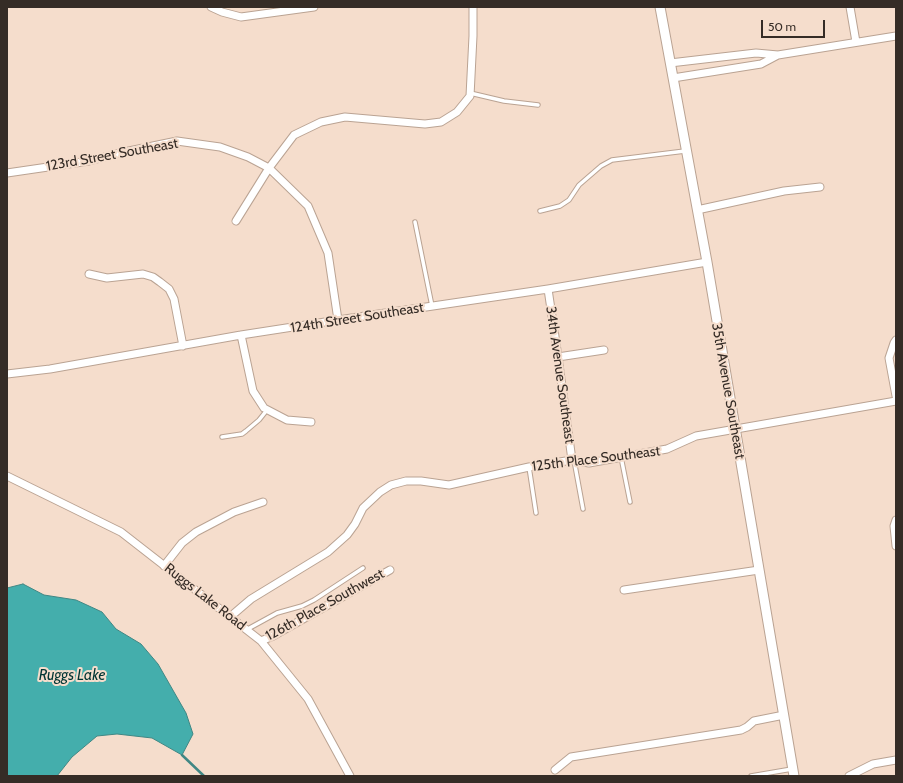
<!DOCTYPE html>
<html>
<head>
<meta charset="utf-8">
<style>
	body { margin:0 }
	#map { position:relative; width:903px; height:783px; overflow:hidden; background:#f5ddcc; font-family:Cabin,sans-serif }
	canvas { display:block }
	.frame { position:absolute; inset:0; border:8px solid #352c26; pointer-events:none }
	.scale { position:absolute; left:761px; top:20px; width:64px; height:18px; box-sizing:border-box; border:2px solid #352c26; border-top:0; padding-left:5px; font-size:12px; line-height:14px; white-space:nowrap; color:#352c26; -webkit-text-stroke:3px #f5ddcc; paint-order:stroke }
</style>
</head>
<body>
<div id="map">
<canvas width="903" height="783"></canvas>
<div class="frame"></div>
<div class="scale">50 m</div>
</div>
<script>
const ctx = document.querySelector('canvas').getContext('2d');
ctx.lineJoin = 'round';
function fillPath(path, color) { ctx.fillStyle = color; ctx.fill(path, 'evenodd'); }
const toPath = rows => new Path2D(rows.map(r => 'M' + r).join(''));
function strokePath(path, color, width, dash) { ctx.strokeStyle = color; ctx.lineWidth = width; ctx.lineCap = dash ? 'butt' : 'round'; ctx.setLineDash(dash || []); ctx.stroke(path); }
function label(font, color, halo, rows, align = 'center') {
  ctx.font = font + ' Cabin,sans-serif'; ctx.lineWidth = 4; ctx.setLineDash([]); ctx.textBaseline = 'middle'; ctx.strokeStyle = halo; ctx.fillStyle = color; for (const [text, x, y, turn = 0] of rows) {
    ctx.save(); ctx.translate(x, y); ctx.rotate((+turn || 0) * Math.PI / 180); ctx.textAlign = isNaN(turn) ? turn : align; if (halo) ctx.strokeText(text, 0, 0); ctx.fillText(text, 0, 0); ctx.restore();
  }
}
const water = toPath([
	[23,584,44,595,76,600,102,612,116,629,141,644,158,664,186,713,193,734,182,755,152,738,117,734,97,736,72,757,57,776,7,776,7,588,23,584]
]);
fillPath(water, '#44aeac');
strokePath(water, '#408784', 1);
strokePath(toPath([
	[182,755,204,776]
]), '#408784', 2.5);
const service = toPath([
	[470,93,504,101,538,105],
	[540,211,560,206,569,200,579,185,601,166,612,160,685,151],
	[415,222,432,306],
	[222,437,242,434,246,431,259,420,267,410],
	[621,457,630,502],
	[574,460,583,509],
	[529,467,536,513],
	[246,630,277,613,302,606,314,600,363,568],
	[751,776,792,769]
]);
const minor = toPath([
	[211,7,222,12,241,17,314,7],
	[850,7,856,42],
	[670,63,756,53,778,55],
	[673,78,761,64,778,55,896,36],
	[7,173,89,161,124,152,177,141,220,147,248,157,269,168,294,135,321,122,345,117,425,124,441,122,457,112,470,96,473,36,473,7],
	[697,210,784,191,820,187],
	[236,221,269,168,308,206,328,253,338,320],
	[89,274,107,278,143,274,153,277,160,282,169,289,174,299,183,346],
	[548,289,558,357,572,460],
	[241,335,253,391,264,408,287,420,311,422],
	[896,340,894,343,889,358,896,396],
	[558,357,604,350],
	[7,374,50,369,241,335,338,320,548,289,707,262],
	[7,476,121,532,261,641,308,699,350,776],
	[896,520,894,526,896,546],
	[164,566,182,543,196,532,234,512,263,502],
	[624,590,759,570],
	[230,617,251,599,328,552,347,535,355,524,363,508,380,492,391,485,406,481,421,481,449,485,529,467,572,460,589,463,667,449,696,436,896,401],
	[261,641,273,636,390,570],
	[555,770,571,757,741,730,747,727,754,721,784,715],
	[849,776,873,764,896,760]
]);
const tertiary = toPath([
	[660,7,707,262,794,776]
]);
strokePath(service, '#baa393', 5.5);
strokePath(minor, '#baa393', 9);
strokePath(tertiary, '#baa393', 11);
strokePath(service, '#fff', 3.5);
strokePath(minor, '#fff', 7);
strokePath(tertiary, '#fff', 9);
label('14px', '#352c26', '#f5ddcc', [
	["123rd Street Southeast",112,155,-10],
	["124th Street Southeast",357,318,-9],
	["34th Avenue Southeast",560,375,82],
	["35th Avenue Southeast",728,391,80],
	["125th Place Southeast",596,459,-7],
	["Ruggs Lake Road",205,597,38],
	["126th Place Southwest",325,605,-29]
]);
label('italic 15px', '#003433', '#f5ddcc', [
	["Ruggs Lake",72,676]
]);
</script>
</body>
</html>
